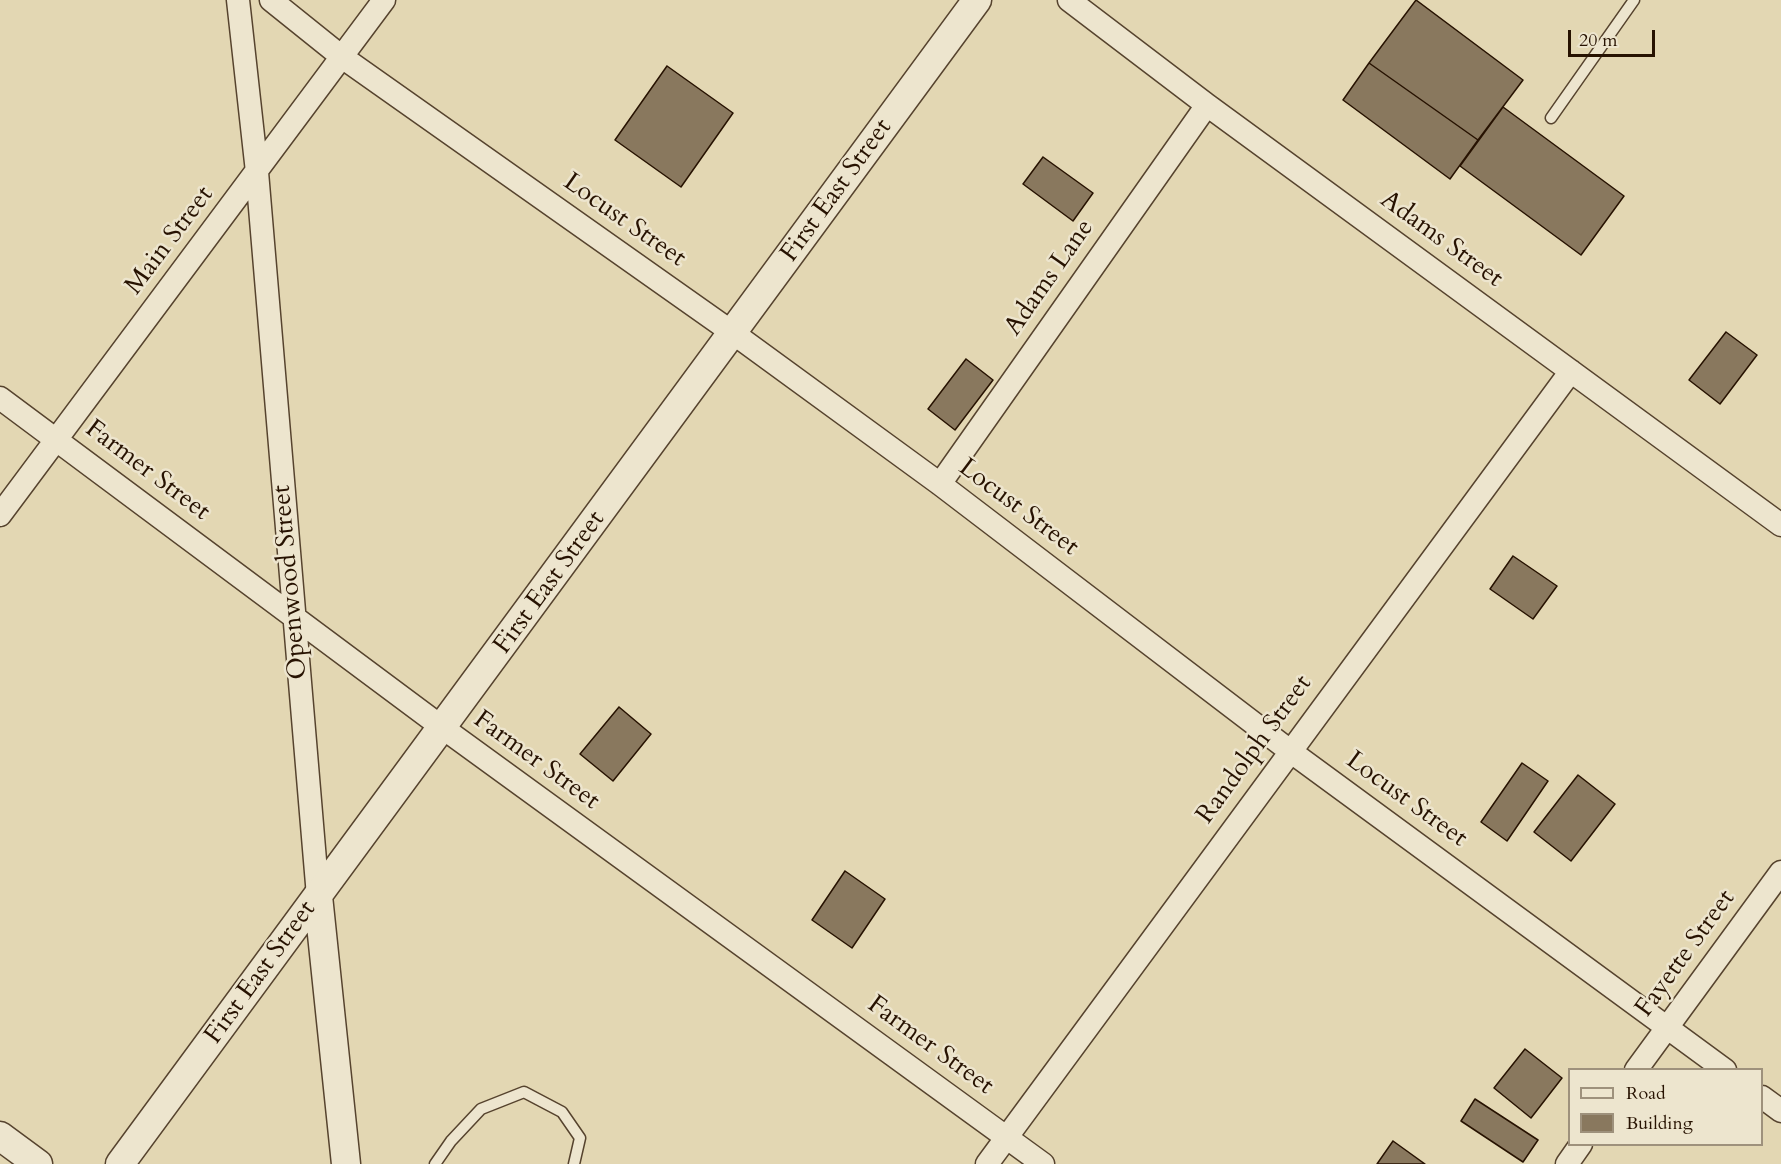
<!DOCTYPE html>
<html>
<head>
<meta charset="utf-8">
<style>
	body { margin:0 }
	#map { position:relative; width:1781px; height:1164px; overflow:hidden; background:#e3d7b3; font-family:Cardo,serif }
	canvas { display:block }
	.legend { position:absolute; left:1568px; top:1068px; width:195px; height:78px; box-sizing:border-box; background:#ede5ce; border:2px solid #9e917c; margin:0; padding:8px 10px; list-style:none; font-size:18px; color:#271201 }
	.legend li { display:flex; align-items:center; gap:12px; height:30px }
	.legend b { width:30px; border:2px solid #9e917c }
	.scale { position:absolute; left:1568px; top:30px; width:87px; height:27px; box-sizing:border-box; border:3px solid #271201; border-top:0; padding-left:8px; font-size:18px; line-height:21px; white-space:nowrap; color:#271201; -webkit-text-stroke:4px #ede5ce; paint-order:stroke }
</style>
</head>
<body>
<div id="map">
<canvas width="1781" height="1164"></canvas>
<ul class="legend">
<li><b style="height:8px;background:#ede5ce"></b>Road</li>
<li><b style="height:16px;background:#89785e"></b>Building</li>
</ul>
<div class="scale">20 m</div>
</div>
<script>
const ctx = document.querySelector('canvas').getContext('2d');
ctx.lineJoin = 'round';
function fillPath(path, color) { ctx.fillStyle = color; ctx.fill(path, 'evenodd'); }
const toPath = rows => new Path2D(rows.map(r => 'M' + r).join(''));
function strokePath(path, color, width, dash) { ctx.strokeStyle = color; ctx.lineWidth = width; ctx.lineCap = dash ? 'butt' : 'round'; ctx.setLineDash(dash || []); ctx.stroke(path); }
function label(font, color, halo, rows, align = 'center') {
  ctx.font = font + ' Cardo,serif'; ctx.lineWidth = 5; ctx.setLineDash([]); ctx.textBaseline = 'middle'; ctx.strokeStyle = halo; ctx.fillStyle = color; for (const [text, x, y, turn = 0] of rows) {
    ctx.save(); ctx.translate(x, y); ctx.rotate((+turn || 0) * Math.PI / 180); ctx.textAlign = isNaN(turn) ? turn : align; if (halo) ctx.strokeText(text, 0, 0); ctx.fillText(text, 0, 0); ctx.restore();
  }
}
const building = toPath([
	[1416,0,1523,80,1478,140,1369,63,1416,0],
	[1369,63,1478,140,1450,179,1343,100,1369,63],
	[667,66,733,113,681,187,615,140,667,66],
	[1503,107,1624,196,1581,255,1460,166,1503,107],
	[1043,157,1093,193,1073,221,1023,184,1043,157],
	[1726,332,1757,355,1720,404,1689,380,1726,332],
	[966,359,993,380,955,430,928,409,966,359],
	[1513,556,1557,586,1533,619,1490,589,1513,556],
	[619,707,651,734,613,781,580,754,619,707],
	[1522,763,1548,781,1507,841,1481,822,1522,763],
	[1578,775,1615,804,1571,861,1534,832,1578,775],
	[845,871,885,899,852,948,812,920,845,871],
	[1525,1049,1562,1078,1531,1118,1494,1088,1525,1049],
	[1475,1099,1538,1140,1523,1162,1461,1121,1475,1099],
	[1393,1141,1425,1164,1377,1164,1393,1141]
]);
fillPath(building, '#89785e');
strokePath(building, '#271201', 1.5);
const service = toPath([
	[1551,118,1634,0],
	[435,1164,451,1141,481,1109,524,1092,562,1112,580,1138,574,1164]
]);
const minor = toPath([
	[238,0,257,172,318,896],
	[271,0,342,57,733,333,940,484,1290,751,1725,1070],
	[1069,0,1207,105,1781,525],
	[0,398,443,728,1043,1164],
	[940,484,1207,105],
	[0,515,384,0],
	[1636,1070,1781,872],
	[1762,1097,1781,1111],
	[987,1164,1571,371],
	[1567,1164,1581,1144]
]);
const tertiary = toPath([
	[318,896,346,1164],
	[0,1136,38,1164],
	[120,1164,977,0]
]);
strokePath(service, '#56432e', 13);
strokePath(minor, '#56432e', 25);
strokePath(tertiary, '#56432e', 31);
strokePath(service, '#ede5ce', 10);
strokePath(minor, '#ede5ce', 22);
strokePath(tertiary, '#ede5ce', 28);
label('26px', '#271201', '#ede5ce', [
	["First East Street",837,191,-54],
	["Locust Street",624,221,35],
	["Adams Street",1441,240,36],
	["Main Street",170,241,-53],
	["Adams Lane",1050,278,-55],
	["Farmer Street",147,471,37],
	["Locust Street",1018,508,37],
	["Openwood Street",291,582,-95],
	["First East Street",550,583,-54],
	["Randolph Street",1255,750,-54],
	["Farmer Street",536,761,36],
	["Locust Street",1406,800,36],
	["Fayette Street",1686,954,-54],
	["First East Street",261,973,-54],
	["Farmer Street",930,1046,36]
]);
</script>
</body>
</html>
